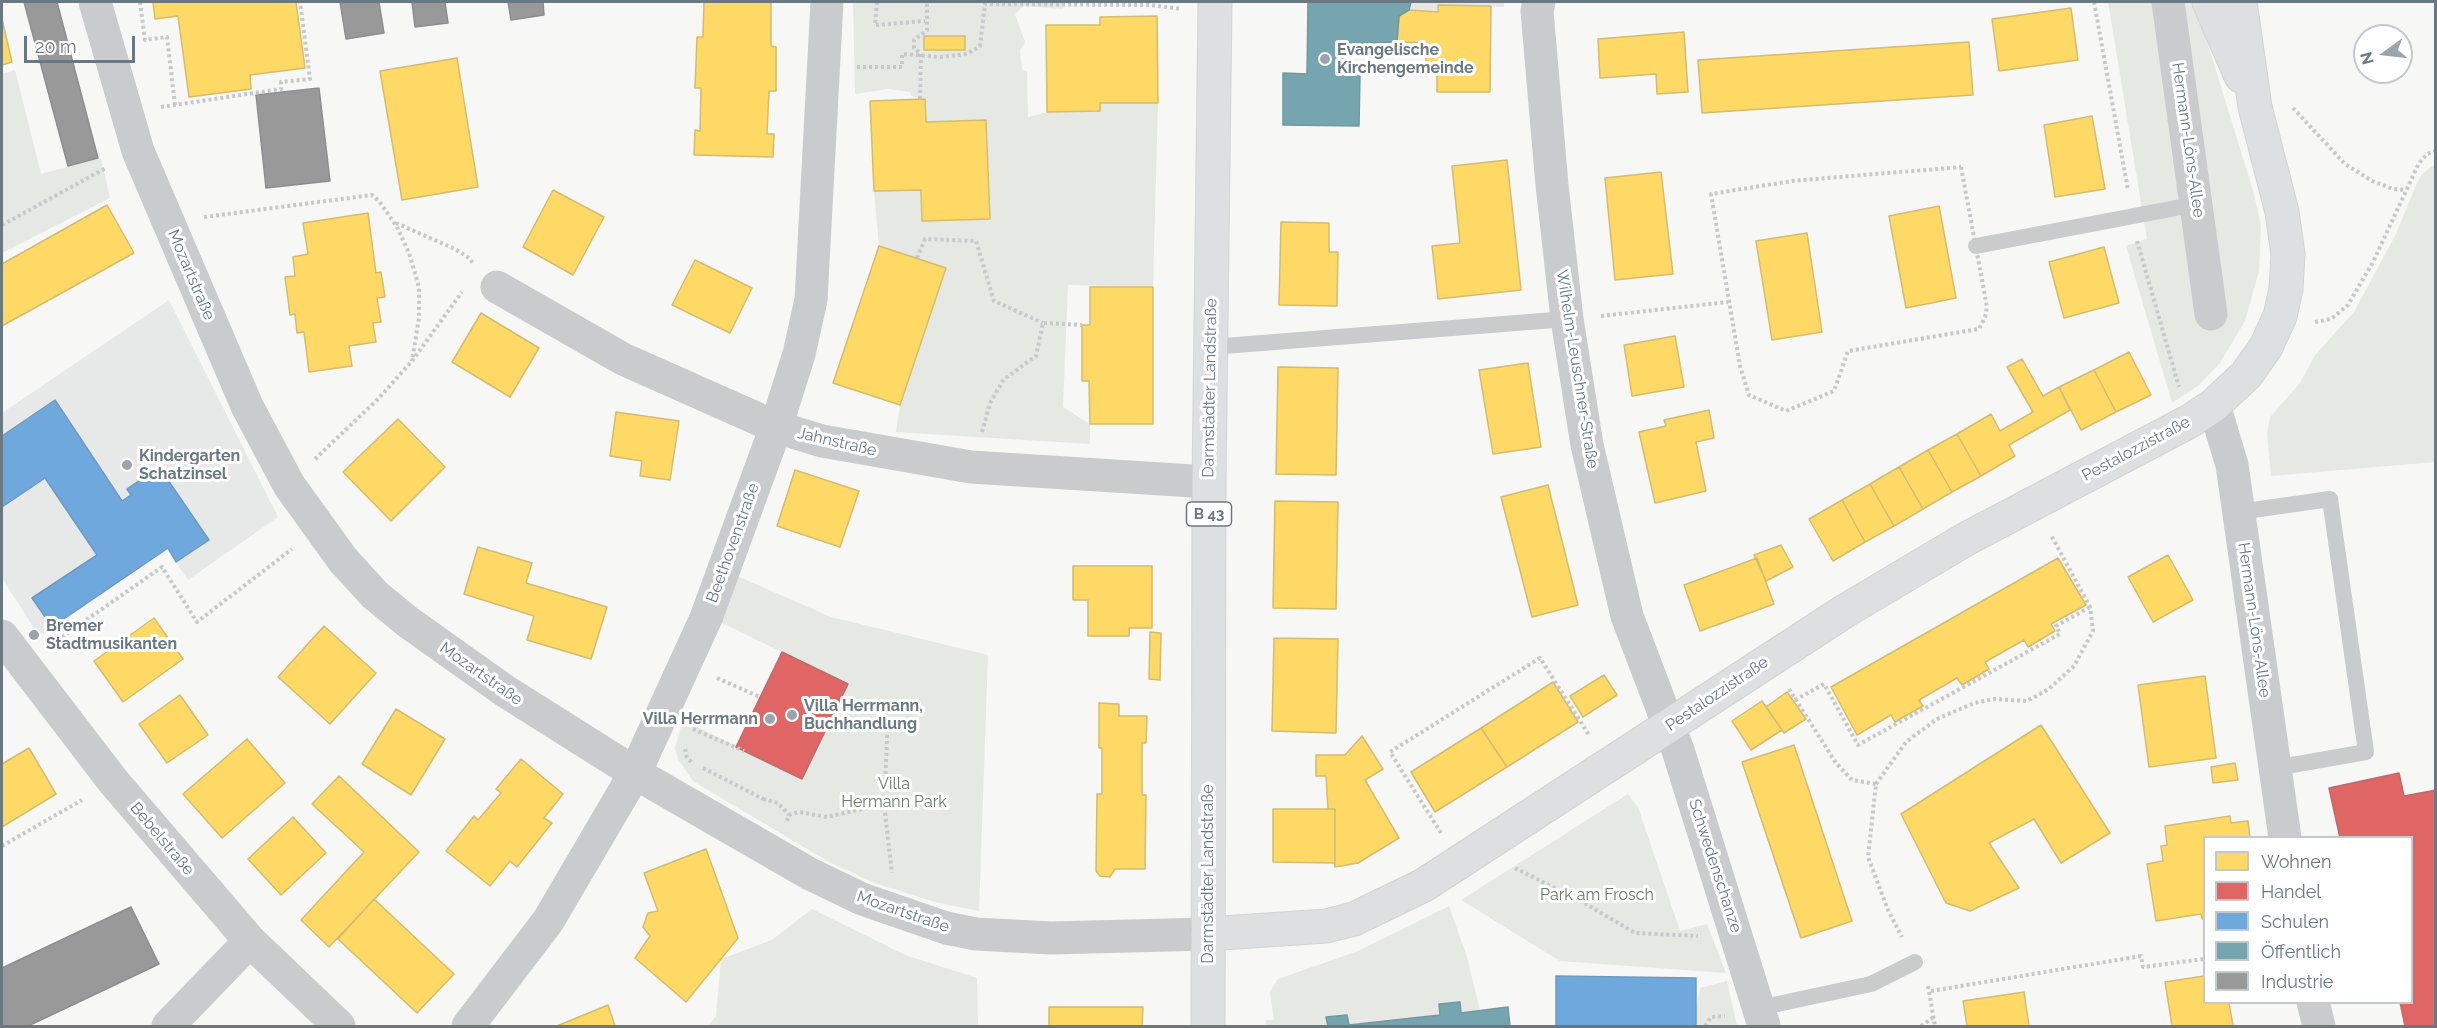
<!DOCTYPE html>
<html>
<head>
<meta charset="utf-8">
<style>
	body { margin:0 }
	#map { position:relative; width:2437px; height:1028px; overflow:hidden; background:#f7f7f6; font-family:Raleway,sans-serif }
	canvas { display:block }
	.frame { position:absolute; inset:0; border:3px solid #6a7882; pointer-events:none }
	.legend { position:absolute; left:2203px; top:836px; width:210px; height:168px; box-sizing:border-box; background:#fff; border:2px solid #c3c9cd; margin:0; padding:8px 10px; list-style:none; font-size:18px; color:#6a7882 }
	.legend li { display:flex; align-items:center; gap:12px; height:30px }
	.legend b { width:30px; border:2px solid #c3c9cd }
	.north { position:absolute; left:2353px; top:24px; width:60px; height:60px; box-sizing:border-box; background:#fff; border:2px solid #c3c9cd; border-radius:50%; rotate:255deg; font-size:16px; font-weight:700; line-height:24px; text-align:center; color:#6a7882 }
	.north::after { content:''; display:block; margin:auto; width:21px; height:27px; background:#9ba4ab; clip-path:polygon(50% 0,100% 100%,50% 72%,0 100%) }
	.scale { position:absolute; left:24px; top:36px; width:111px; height:27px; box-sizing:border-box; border:3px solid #6a7882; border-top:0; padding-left:8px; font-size:18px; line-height:21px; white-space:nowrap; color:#6a7882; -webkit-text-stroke:4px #fff; paint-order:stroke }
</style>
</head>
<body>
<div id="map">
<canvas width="2437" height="1028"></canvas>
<div class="frame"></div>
<ul class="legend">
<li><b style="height:16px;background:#ffd966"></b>Wohnen</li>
<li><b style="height:16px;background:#e06666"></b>Handel</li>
<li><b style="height:16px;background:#6fa8dc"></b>Schulen</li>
<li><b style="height:16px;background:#76a5af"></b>Öffentlich</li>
<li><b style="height:16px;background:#999"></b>Industrie</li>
</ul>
<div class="north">N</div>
<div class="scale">20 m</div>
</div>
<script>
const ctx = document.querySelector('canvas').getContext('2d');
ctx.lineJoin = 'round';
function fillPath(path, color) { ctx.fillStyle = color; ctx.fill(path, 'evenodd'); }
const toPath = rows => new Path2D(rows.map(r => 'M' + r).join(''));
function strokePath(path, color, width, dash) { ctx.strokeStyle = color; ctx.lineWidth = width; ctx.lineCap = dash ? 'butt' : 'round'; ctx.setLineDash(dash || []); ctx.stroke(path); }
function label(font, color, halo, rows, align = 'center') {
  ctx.font = font + ' Raleway,sans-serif'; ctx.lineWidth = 6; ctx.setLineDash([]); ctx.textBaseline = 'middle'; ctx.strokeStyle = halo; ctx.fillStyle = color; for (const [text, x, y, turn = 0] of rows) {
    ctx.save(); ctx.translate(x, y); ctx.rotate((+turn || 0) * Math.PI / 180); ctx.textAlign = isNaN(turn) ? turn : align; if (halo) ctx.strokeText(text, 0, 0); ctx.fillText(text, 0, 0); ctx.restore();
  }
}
fillPath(toPath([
	[169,300,278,517,188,580,167,549,39,636,2,578,2,413]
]), '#e7e8e8');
fillPath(toPath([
	[853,2,1064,2,1063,9,1024,6,1015,14,1025,42,1020,50,1022,69,1027,72,1028,117,1047,112,1100,111,1100,103,1158,103,1153,287,1068,285,1063,407,1090,424,1090,444,896,432,900,405,946,268,879,246,874,191,921,190,990,219,987,121,926,122,925,99,911,96,910,92,888,89,855,94],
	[1411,2,1504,2,1504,7,1438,5,1438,12,1409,10],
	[2108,2,2195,2,2254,194,2261,225,2259,271,2245,321,2220,363,2199,385,2172,403,2126,246,2147,239],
	[15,70,41,174,101,158,110,198,2,253,2,74],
	[2432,166,2435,166,2435,462,2271,476,2267,434,2270,417,2300,383,2315,355,2354,312,2396,234,2417,183,2422,174],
	[737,576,831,617,988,655,979,911,935,902,874,883,827,861,693,781,678,759,675,748,683,720,802,778,848,684,720,622],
	[1628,794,1638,807,1680,931,1707,924,1726,973,1560,961,1461,900],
	[1449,906,1467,957,1480,1010,1461,1013,1460,1002,1439,1004,1440,1015,1349,1025,1347,1015,1326,1017,1328,1026,1266,1026,1266,1020,1274,1020,1270,992,1278,979,1358,951],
	[812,909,905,955,977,978,978,1026,708,1026,716,1016,721,959,772,940],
	[1727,981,1737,1026,1696,1026,1696,1008,1700,988]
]), '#e6e8e4');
const homes = toPath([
	[153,2,296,2,305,68,250,75,251,89,189,97,178,16,155,19,153,2],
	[704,2,771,2,771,46,776,47,776,91,769,91,767,134,774,134,773,157,694,155,695,130,700,131,701,88,695,88,697,37,703,37,704,2],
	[1438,5,1491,6,1490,92,1437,92,1437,68,1426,67,1426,43,1397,42,1399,16,1409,10,1438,12,1438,5],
	[2071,8,2078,60,1999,71,1992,19,2071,8],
	[1157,16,1158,103,1100,103,1100,111,1047,112,1046,25,1100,25,1100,17,1157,16],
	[2,19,12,62,2,65,2,19],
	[1684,32,1688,92,1657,94,1656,74,1600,78,1598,39,1684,32],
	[924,36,965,36,965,50,924,50,924,36],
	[1969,42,1973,95,1702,113,1698,60,1969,42],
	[457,58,478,187,402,200,380,71,457,58],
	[925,99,926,122,986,120,990,219,922,221,921,190,874,191,870,101,925,99],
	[2092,116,2105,189,2055,197,2044,125,2092,116],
	[1507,160,1521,290,1438,299,1432,246,1460,243,1452,166,1507,160],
	[1661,172,1673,274,1615,280,1605,178,1661,172],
	[553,190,604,217,573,275,523,247,553,190],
	[107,205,134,253,2,326,2,264,107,205],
	[1939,206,1956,298,1906,308,1889,216,1939,206],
	[368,213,376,273,381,272,385,297,377,298,381,322,373,323,376,342,349,346,352,366,309,372,304,332,297,333,295,314,290,315,285,277,295,276,293,257,308,254,303,223,368,213],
	[1281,222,1329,223,1329,252,1338,252,1337,306,1279,305,1281,222],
	[1807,233,1822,332,1772,340,1756,241,1807,233],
	[879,246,946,268,900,405,833,383,879,246],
	[2104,247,2119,303,2064,318,2049,262,2104,247],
	[695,260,752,288,730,333,672,305,695,260],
	[1090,287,1153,287,1153,424,1090,424,1089,381,1082,381,1082,325,1090,325,1090,287],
	[481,313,539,348,510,397,452,362,481,313],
	[1675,336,1684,387,1632,396,1624,345,1675,336],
	[2129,352,2151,395,2116,412,2094,370,2129,352],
	[2022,359,2043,396,2059,387,2070,410,2009,445,2015,456,1981,476,1957,434,1991,414,2000,431,2033,412,2007,367,2022,359],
	[1528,363,1541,447,1493,454,1479,370,1528,363],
	[1278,367,1338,368,1336,475,1276,474,1278,367],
	[2094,370,2116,412,2081,430,2059,387,2094,370],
	[1709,410,1714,438,1696,442,1706,491,1655,503,1639,432,1666,426,1664,420,1709,410],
	[616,412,679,421,670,480,640,476,642,461,610,456,616,412],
	[398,419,445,467,391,521,343,472,398,419],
	[1957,434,1981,476,1952,492,1928,450,1957,434],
	[1928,450,1952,492,1923,509,1899,467,1928,450],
	[1899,467,1923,509,1894,526,1870,484,1899,467],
	[795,470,859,491,840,547,777,526,795,470],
	[1870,484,1894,526,1865,542,1842,500,1870,484],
	[1548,485,1578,605,1532,617,1501,497,1548,485],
	[1842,500,1865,542,1833,561,1809,519,1842,500],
	[1275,501,1338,502,1336,609,1273,608,1275,501],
	[1781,545,1793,567,1766,581,1754,555,1781,545],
	[478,547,532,563,526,583,607,607,591,659,527,640,534,616,464,594,478,547],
	[2168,555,2193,600,2153,622,2128,577,2168,555],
	[1757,558,1774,604,1700,631,1684,585,1757,558],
	[2058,558,2086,605,2051,624,2055,631,2028,647,2024,640,1985,662,1989,669,1962,685,1957,678,1919,700,1923,706,1895,722,1891,715,1857,735,1831,687,2058,558],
	[1073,566,1152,566,1152,628,1129,628,1129,636,1088,636,1088,600,1073,600,1073,566],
	[154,618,183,659,123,702,94,661,154,618],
	[324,626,376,673,330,724,278,677,324,626],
	[1150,632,1161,633,1160,680,1149,679,1150,632],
	[1274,638,1338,639,1336,733,1272,731,1274,638],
	[1604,675,1617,695,1583,717,1570,696,1604,675],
	[2205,676,2216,758,2149,767,2138,685,2205,676],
	[1553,682,1578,722,1507,767,1481,728,1553,682],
	[1787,692,1806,719,1784,733,1766,707,1787,692],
	[180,695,208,735,167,763,139,724,180,695],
	[1762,701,1782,730,1751,750,1732,721,1762,701],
	[1099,703,1119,704,1119,716,1147,716,1146,743,1142,743,1142,795,1146,795,1145,869,1115,869,1110,877,1100,876,1096,871,1097,794,1102,794,1102,748,1099,748,1099,703],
	[396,709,445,739,411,795,362,764,396,709],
	[2041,725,2110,833,2061,863,2034,819,1989,843,2019,888,1970,911,1946,903,1901,814,2041,725],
	[1481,728,1507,767,1435,812,1411,772,1481,728],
	[1362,736,1383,769,1365,780,1399,838,1358,863,1335,867,1335,809,1328,809,1326,776,1316,776,1316,755,1345,755,1362,736],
	[247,739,285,783,222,838,183,794,247,739],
	[1794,745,1852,921,1801,938,1742,762,1794,745],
	[29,748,56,794,2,827,2,764,29,748],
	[521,759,563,794,544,818,552,823,517,867,510,861,490,886,446,851,474,816,478,820,501,793,496,789,521,759],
	[2235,763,2238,780,2213,783,2211,767,2235,763],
	[339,776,419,852,329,947,301,920,364,852,312,804,339,776],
	[1273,809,1335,809,1335,863,1273,862,1273,809],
	[2230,816,2231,823,2248,821,2250,838,2204,838,2204,918,2202,919,2201,914,2156,921,2147,864,2163,861,2161,846,2167,845,2165,826,2230,816],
	[293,817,326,853,281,895,248,859,293,817],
	[706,849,738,938,686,1002,635,958,650,936,643,927,648,913,658,911,644,873,706,849],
	[374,899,454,974,417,1013,338,939,374,899],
	[2204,976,2204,1002,2229,1003,2233,1026,2166,1026,2172,1026,2165,982,2204,976],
	[2024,992,2029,1026,1967,1026,1963,1001,2024,992],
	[608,1005,615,1026,557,1026,608,1005],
	[1049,1007,1143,1007,1142,1026,1049,1026,1049,1007]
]);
fillPath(homes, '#ffd966');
strokePath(homes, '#d2bc6e', 1.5);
const shops = toPath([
	[782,652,848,684,802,779,736,747,782,652],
	[2399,773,2404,796,2436,790,2436,1026,2405,1026,2400,1002,2412,1002,2412,838,2340,838,2329,788,2399,773]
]);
fillPath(shops, '#e06666');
strokePath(shops, '#bd6b6e', 1.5);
const schools = toPath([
	[55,400,122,501,131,495,127,489,159,467,209,540,176,562,168,548,52,627,32,598,97,555,45,478,2,507,2,436,55,400],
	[1556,976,1696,978,1696,1026,1556,1026,1556,976]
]);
fillPath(schools, '#6fa8dc');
strokePath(schools, '#6e9ac1', 1.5);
const public = toPath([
	[1308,2,1411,2,1409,10,1399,16,1397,42,1343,44,1342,75,1360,75,1359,126,1283,125,1283,73,1307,74,1308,2],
	[1460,1002,1461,1013,1508,1007,1510,1026,1328,1026,1326,1017,1347,1015,1349,1025,1440,1015,1439,1004,1460,1002]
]);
fillPath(public, '#76a5af');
strokePath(public, '#7298a2', 1.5);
const industry = toPath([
	[24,2,57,2,98,158,68,166,24,2],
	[340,2,379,2,384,33,346,39,340,2],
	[412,2,445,2,448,23,415,27,412,2],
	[508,2,543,2,544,15,511,20,508,2],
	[319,88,330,181,266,188,256,95,319,88],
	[131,907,159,964,28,1026,2,1026,2,968,131,907]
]);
fillPath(industry, '#999');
strokePath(industry, '#8b8f92', 1.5);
const secondary = toPath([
	[2209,2,2241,76],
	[1208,934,1326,926,1354,919,1424,885,1845,611,1966,539,2190,421,2214,405,2246,375,2266,347,2280,316,2286,289,2288,254,2282,212,2255,107,2240,2]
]);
const primary = toPath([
	[1208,1026,1209,482,1215,2]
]);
strokePath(secondary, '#d3d3d3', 35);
strokePath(primary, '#d3d4d4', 35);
strokePath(toPath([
	[140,2,145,40,167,37,175,105],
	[877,2,875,25,925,21],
	[2094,2,2128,190],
	[857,67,902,67,902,54,940,57,967,54,980,46,985,4,1150,5,1181,9],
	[920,99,921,54,914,48,914,40,927,30,927,2],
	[161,107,281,89,281,82,310,79,300,2],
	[2293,108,2345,164,2372,181,2393,189,2406,190],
	[1961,167,1987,307,1985,317,1979,329,1848,351,1834,391,1786,411,1749,395,1740,366,1711,194,1792,181,1961,167],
	[204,217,372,195,379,201,397,227,409,253,419,287,419,318,412,361],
	[396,223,455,249,469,258,473,263],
	[2,225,106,168],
	[2137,241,2179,387],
	[917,258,925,239,976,241,994,301,1043,323],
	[1601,316,1728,302],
	[2315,322,2331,319,2348,305,2373,262,2419,163,2427,154,2436,151],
	[982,432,990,403,1004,379,1036,356,1043,323,1082,325],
	[315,459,378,399,412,361,462,292],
	[52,644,162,567,197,622,292,549],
	[717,678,760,697],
	[1789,689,1836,763,1852,780,1876,784,1868,857,1888,910,1902,937],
	[1795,700,1824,684,1858,745,2060,634,2056,626,2090,607],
	[888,717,884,804,892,873],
	[693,729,744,751],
	[685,749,687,758,693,763],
	[703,768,763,799],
	[1876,784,1906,742,1937,719,1974,703,1994,699,2027,701,2049,689,2074,666,2093,631,2090,607,2051,535],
	[763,799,778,803,789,815],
	[787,821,789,815,799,812,827,817,884,804],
	[1441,833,1390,752,1540,658,1589,735],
	[2,846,82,800],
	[1515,868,1581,901,1635,933,1698,936],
	[1928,986,1935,1026],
	[1931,991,2141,956,2143,967,2204,959],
	[1705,1026,1711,1017,1725,1016],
	[1921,1026,1935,1016]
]), '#c7c8c9', 4, [3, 3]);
strokePath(toPath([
	[1976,246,2197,204],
	[1211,347,1567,319],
	[2239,512,2330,499,2366,752,2275,768],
	[1759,1008,1871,984,1915,962]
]), '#c9cbcc', 16);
strokePath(toPath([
	[95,2,138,151,247,406,289,485,343,560,375,595,408,622,505,691,635,773,810,874,862,899,946,928,976,934,1051,938,1208,934],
	[1539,2,1537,11,1552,185,1567,319,1587,445,1627,616,1678,750,1764,1026],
	[2168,2,2211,314],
	[497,287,623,359,776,427,822,441,971,467,1209,482],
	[2214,405,2232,465,2285,838],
	[2,636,113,781,250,941,339,1026],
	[2313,1002,2319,1026],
	[168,1026,250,941],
	[468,1026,548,921,635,773,706,618,776,427,799,354,811,300,827,2]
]), '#c9cbcc', 33);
strokePath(secondary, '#dedfe0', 33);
strokePath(primary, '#dedfe0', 33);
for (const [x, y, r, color] of [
	[1325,59,6,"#9ba4ab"],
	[127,465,6,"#9ba4ab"],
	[34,635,6,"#9ba4ab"],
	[792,715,6,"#9ba4ab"],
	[770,719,6,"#9ba4ab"]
]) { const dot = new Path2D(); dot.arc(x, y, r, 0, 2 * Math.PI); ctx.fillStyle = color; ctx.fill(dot); strokePath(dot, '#fff', 2); }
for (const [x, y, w] of [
	[1209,514,45]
]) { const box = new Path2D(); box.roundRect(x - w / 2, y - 12, w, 24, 4.5); ctx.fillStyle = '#fff'; ctx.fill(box); strokePath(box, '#6a7882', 1.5); }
label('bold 15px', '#6a7882', null, [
	["B 43",1209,514]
]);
label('bold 16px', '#6a7882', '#fff', [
	["Evangelische",1337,50],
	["Kirchengemeinde",1337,68],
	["Kindergarten",139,456],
	["Schatzinsel",139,474],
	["Bremer",46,626],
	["Stadtmusikanten",46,644],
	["Villa Herrmann,",804,706],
	["Buchhandlung",804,724],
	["Villa Herrmann",758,719,"right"]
], 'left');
label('16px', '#6a7882', '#fff', [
	["Hermann-Löns-Allee",2188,140,82],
	["Mozartstraße",191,275,67],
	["Wilhelm-Leuschner-Straße",1577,369,81],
	["Darmstädter Landstraße",1210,388,-89],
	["Jahnstraße",837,442,13],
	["Pestalozzistraße",2136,449,-28],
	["Beethovenstraße",733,543,-70],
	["Hermann-Löns-Allee",2254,620,82],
	["Mozartstraße",481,674,35],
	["Pestalozzistraße",1717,694,-34],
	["Bebelstraße",162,839,50],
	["Schwedenschanze",1715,866,72],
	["Darmstädter Landstraße",1208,874,-90],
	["Mozartstraße",903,912,19]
]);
label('16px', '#6c7a68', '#fff', [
	["Villa",894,784],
	["Hermann Park",894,802],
	["Park am Frosch",1597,895]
]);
</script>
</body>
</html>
